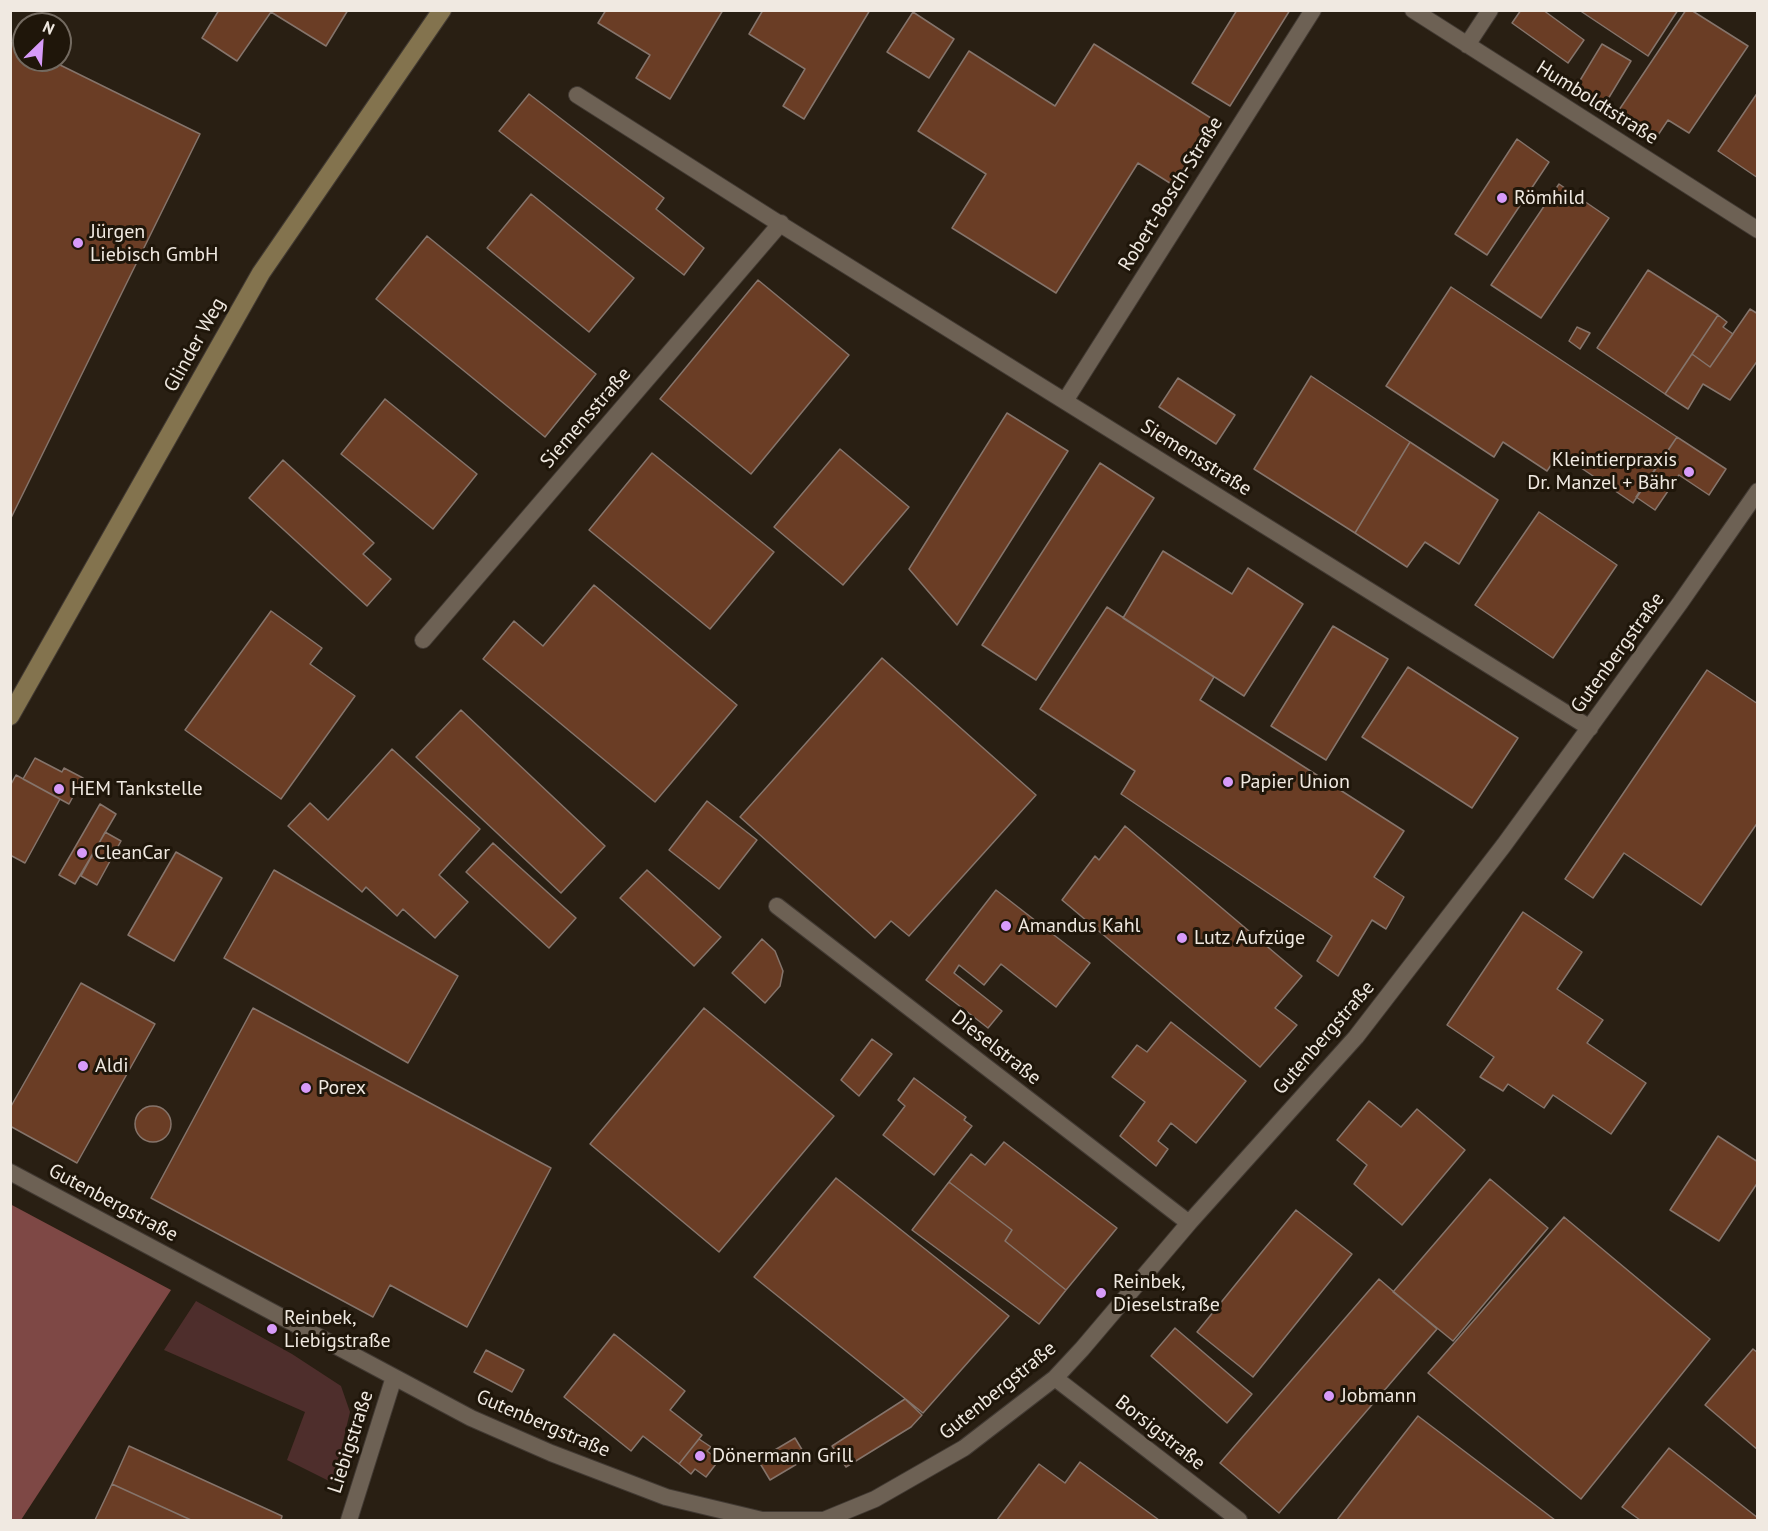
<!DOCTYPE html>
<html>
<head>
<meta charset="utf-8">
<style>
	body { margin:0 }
	#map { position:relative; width:1768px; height:1531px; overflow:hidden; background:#291f13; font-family:"PT Sans",sans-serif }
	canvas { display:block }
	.frame { position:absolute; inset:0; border:12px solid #f0e9e1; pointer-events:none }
	.north { position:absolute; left:12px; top:12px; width:60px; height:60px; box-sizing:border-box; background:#1f160a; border:2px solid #736a60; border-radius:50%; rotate:25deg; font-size:16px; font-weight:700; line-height:24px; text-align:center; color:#f0e9e1 }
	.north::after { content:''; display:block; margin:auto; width:21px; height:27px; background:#d79bf9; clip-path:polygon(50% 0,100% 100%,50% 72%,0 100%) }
</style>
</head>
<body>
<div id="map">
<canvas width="1768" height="1531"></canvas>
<div class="frame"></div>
<div class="north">N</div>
</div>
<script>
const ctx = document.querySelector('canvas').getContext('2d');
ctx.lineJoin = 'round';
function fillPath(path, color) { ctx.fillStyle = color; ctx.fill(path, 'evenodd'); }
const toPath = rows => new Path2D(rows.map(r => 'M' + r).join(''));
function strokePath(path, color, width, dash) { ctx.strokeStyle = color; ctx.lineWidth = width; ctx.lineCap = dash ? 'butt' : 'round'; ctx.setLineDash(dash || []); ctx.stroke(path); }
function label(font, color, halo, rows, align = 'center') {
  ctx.font = font + ' "PT Sans",sans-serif'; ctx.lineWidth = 6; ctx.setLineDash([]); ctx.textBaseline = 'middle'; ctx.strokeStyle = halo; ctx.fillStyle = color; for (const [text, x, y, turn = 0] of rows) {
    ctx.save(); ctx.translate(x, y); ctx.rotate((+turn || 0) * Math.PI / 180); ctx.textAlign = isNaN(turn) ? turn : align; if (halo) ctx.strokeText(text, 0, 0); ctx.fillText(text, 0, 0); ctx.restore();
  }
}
fillPath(toPath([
	[196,1301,292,1354,341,1386,350,1412,333,1483,287,1460,305,1412,164,1350]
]), '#4e2e2c');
fillPath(toPath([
	[10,1204,171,1290,21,1520,10,1520]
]), '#7e4845');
const building = toPath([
	[219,10,348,10,326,46,271,12,237,61,202,38,219,10],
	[606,10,723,10,670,99,636,78,650,55,598,23,606,10],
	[763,10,870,10,804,119,783,106,805,69,749,34,763,10],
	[1237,10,1290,10,1230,106,1192,83,1237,10],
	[1521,10,1543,10,1584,40,1568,63,1512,23,1521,10],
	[1579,10,1678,10,1648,56,1579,10],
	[1686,10,1691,10,1748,46,1689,133,1668,120,1656,138,1617,113,1686,10],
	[913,12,954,39,929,78,887,52,913,12],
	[10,40,24,47,24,60,50,60,200,134,10,520,10,40],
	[1094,44,1214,120,1173,185,1138,163,1056,293,952,228,986,174,918,131,969,51,1055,106,1094,44],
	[1602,44,1631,61,1605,104,1576,87,1602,44],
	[1758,92,1758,178,1718,151,1758,92],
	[529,94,664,198,656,209,704,248,684,275,499,131,529,94],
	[1517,139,1549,162,1487,255,1455,234,1517,139],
	[1559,184,1609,218,1541,318,1491,285,1559,184],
	[531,194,634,278,589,332,487,248,531,194],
	[427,236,596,374,545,437,376,299,427,236],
	[1648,270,1718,315,1665,394,1597,348,1648,270],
	[758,280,849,355,751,474,660,399,758,280],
	[1451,287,1677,437,1633,503,1559,453,1547,471,1503,442,1494,457,1386,386,1451,287],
	[1750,309,1758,314,1758,360,1730,400,1703,384,1688,409,1665,394,1692,354,1710,367,1750,309],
	[1718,315,1727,322,1723,327,1733,334,1710,367,1692,354,1718,315],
	[1577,327,1590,333,1580,349,1569,341,1577,327],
	[1311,376,1410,442,1355,533,1254,469,1311,376],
	[1178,378,1235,415,1216,444,1159,407,1178,378],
	[385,399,477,474,433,529,341,454,385,399],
	[1007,413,1068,451,957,625,909,569,1007,413],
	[1677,437,1726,469,1709,495,1679,475,1655,510,1636,497,1677,437],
	[1410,442,1498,500,1459,564,1425,542,1407,567,1355,533,1410,442],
	[840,449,909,507,843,585,774,527,840,449],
	[652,453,774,552,710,629,589,530,652,453],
	[283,460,374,543,363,554,391,579,367,606,249,498,283,460],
	[1100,463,1154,498,1036,680,982,645,1100,463],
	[1539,512,1617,565,1553,658,1475,605,1539,512],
	[1163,551,1232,594,1248,568,1303,604,1244,696,1123,618,1163,551],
	[594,585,737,705,655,802,483,659,514,621,543,646,594,585],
	[1107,607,1214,677,1200,700,1404,831,1374,877,1404,897,1386,929,1372,920,1338,976,1317,961,1332,936,1121,794,1135,771,1040,709,1107,607],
	[271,611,322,648,310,664,355,696,281,799,185,730,271,611],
	[1333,626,1388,659,1326,760,1271,726,1333,626],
	[882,658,1036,795,909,936,891,921,875,938,740,817,882,658],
	[1408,667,1518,738,1472,808,1362,737,1408,667],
	[1707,670,1758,704,1758,822,1701,905,1624,853,1593,898,1565,879,1707,670],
	[461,710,605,846,561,893,416,757,461,710],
	[392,749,480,829,439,875,468,902,435,938,403,909,397,916,366,887,362,892,288,826,310,803,328,820,392,749],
	[35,758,62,772,64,768,83,778,69,804,23,779,35,758],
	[16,775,60,799,25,863,10,855,10,786,16,775],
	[707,801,757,840,719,889,669,850,707,801],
	[100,804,116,814,75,884,59,875,100,804],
	[1125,826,1302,976,1275,1008,1297,1025,1260,1067,1062,900,1095,856,1099,860,1125,826],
	[105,832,121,841,97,885,81,876,105,832],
	[493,843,576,918,549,948,466,872,493,843],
	[176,852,222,878,174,961,128,935,176,852],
	[274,870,458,976,408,1063,224,958,274,870],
	[647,870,721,937,694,966,620,898,647,870],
	[996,890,1090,963,1056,1007,1001,964,984,985,959,965,954,973,1002,1011,988,1028,926,980,996,890],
	[1523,912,1582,952,1557,989,1603,1020,1587,1043,1646,1083,1611,1134,1553,1095,1544,1108,1508,1084,1503,1091,1480,1077,1494,1057,1447,1025,1523,912],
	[762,939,775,951,783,971,780,986,765,1003,732,973,762,939],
	[81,983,155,1024,77,1163,10,1126,10,1108,81,983],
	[253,1008,551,1168,467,1327,390,1285,373,1317,151,1198,253,1008],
	[704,1008,834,1116,719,1252,590,1144,704,1008],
	[1171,1022,1246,1081,1196,1143,1171,1123,1158,1141,1168,1149,1156,1166,1120,1136,1145,1102,1112,1077,1137,1045,1147,1052,1171,1022],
	[872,1039,892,1054,859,1096,841,1080,872,1039],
	[914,1078,966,1117,964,1120,972,1126,934,1175,883,1135,905,1106,898,1100,914,1078],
	[1369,1101,1401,1127,1417,1109,1465,1150,1402,1225,1354,1184,1367,1165,1337,1140,1369,1101],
	'135 1124a18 18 0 1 1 36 0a18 18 0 1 1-36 0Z',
	[1718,1136,1758,1162,1758,1182,1719,1241,1670,1210,1718,1136],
	[1004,1142,1117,1228,1066,1290,1005,1241,1012,1230,949,1182,971,1154,985,1165,1004,1142],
	[836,1178,1009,1316,923,1413,754,1277,836,1178],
	[1490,1179,1548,1228,1453,1341,1393,1292,1490,1179],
	[949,1182,1012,1230,1005,1241,1066,1290,1039,1324,912,1230,949,1182],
	[1296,1210,1352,1254,1253,1377,1197,1332,1296,1210],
	[1564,1217,1710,1339,1581,1499,1428,1373,1564,1217],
	[1379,1279,1437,1329,1279,1513,1220,1463,1379,1279],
	[1175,1328,1252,1394,1227,1423,1151,1356,1175,1328],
	[614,1334,685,1391,670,1410,702,1435,679,1464,643,1436,631,1451,564,1397,614,1334],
	[1753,1349,1758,1353,1758,1450,1705,1405,1753,1349],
	[486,1350,524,1370,512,1392,474,1372,486,1350],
	[905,1399,922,1415,911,1427,846,1467,832,1446,905,1399],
	[1418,1416,1555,1520,1337,1520,1418,1416],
	[795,1438,807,1458,770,1480,758,1460,795,1438],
	[699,1439,711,1447,707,1451,719,1460,706,1477,695,1469,691,1474,679,1464,699,1439],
	[129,1446,282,1516,281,1520,191,1520,112,1484,129,1446],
	[1669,1448,1758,1518,1758,1520,1640,1520,1622,1507,1669,1448],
	[1080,1462,1159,1520,997,1520,1039,1464,1065,1483,1080,1462],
	[112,1484,191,1520,95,1520,112,1484]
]);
fillPath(building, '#6a3d25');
strokePath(building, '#85746b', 1.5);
const minor = toPath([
	[1413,10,1758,230],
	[1467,45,1490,10],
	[577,95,772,219,1590,728],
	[1065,401,1313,10],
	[423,640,781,223],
	[777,906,1189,1223],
	[10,1172,471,1418,551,1453,666,1497,762,1520,824,1520,875,1499,964,1448,1055,1378,1082,1349,1189,1223,1356,1037,1504,845,1680,603,1758,491],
	[1055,1378,1239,1520],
	[349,1520,394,1377]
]);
const secondary = toPath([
	[10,716,261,273,442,10]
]);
strokePath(minor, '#423a33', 18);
strokePath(secondary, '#423a33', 20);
strokePath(minor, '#6d6154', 16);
strokePath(secondary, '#83734e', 18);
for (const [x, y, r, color] of [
	[1502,198,6,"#d79bf9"],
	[78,243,6,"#d79bf9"],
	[1689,472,6,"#d79bf9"],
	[1228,782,6,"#d79bf9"],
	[59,789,6,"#d79bf9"],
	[82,853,6,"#d79bf9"],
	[1006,926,6,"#d79bf9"],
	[1182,938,6,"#d79bf9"],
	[83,1066,6,"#d79bf9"],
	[306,1088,6,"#d79bf9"],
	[1101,1293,6,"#d79bf9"],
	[272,1329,6,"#d79bf9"],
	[1329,1396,6,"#d79bf9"],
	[700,1456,6,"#d79bf9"]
]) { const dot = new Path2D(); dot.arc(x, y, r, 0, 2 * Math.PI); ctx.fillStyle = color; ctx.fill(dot); strokePath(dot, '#1f160a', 2); }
label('20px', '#f0e9e1', '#1f160a', [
	["Humboldtstraße",1597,103,32],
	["Robert-Bosch-Straße",1171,194,-58],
	["Glinder Weg",195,345,-61],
	["Siemensstraße",586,418,-49],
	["Siemensstraße",1196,458,32],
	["Gutenbergstraße",1618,653,-54],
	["Gutenbergstraße",1324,1038,-49],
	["Dieselstraße",996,1048,38],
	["Gutenbergstraße",113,1203,28],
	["Gutenbergstraße",998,1391,-39],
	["Gutenbergstraße",543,1424,23],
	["Borsigstraße",1160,1433,38],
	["Liebigstraße",351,1442,-72]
]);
label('20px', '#f0e9e1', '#1f160a', [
	["Römhild",1514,198],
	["Jürgen",90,232],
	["Liebisch GmbH",90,255],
	["Kleintierpraxis",1677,460,"right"],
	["Dr. Manzel + Bähr",1677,483,"right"],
	["Papier Union",1240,782],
	["HEM Tankstelle",71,789],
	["CleanCar",94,853],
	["Amandus Kahl",1018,926],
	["Lutz Aufzüge",1194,938],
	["Aldi",95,1066],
	["Porex",318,1088],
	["Reinbek,",1113,1282],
	["Dieselstraße",1113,1305],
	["Reinbek,",284,1318],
	["Liebigstraße",284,1341],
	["Jobmann",1341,1396],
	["Dönermann Grill",712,1456]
], 'left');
</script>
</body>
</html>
